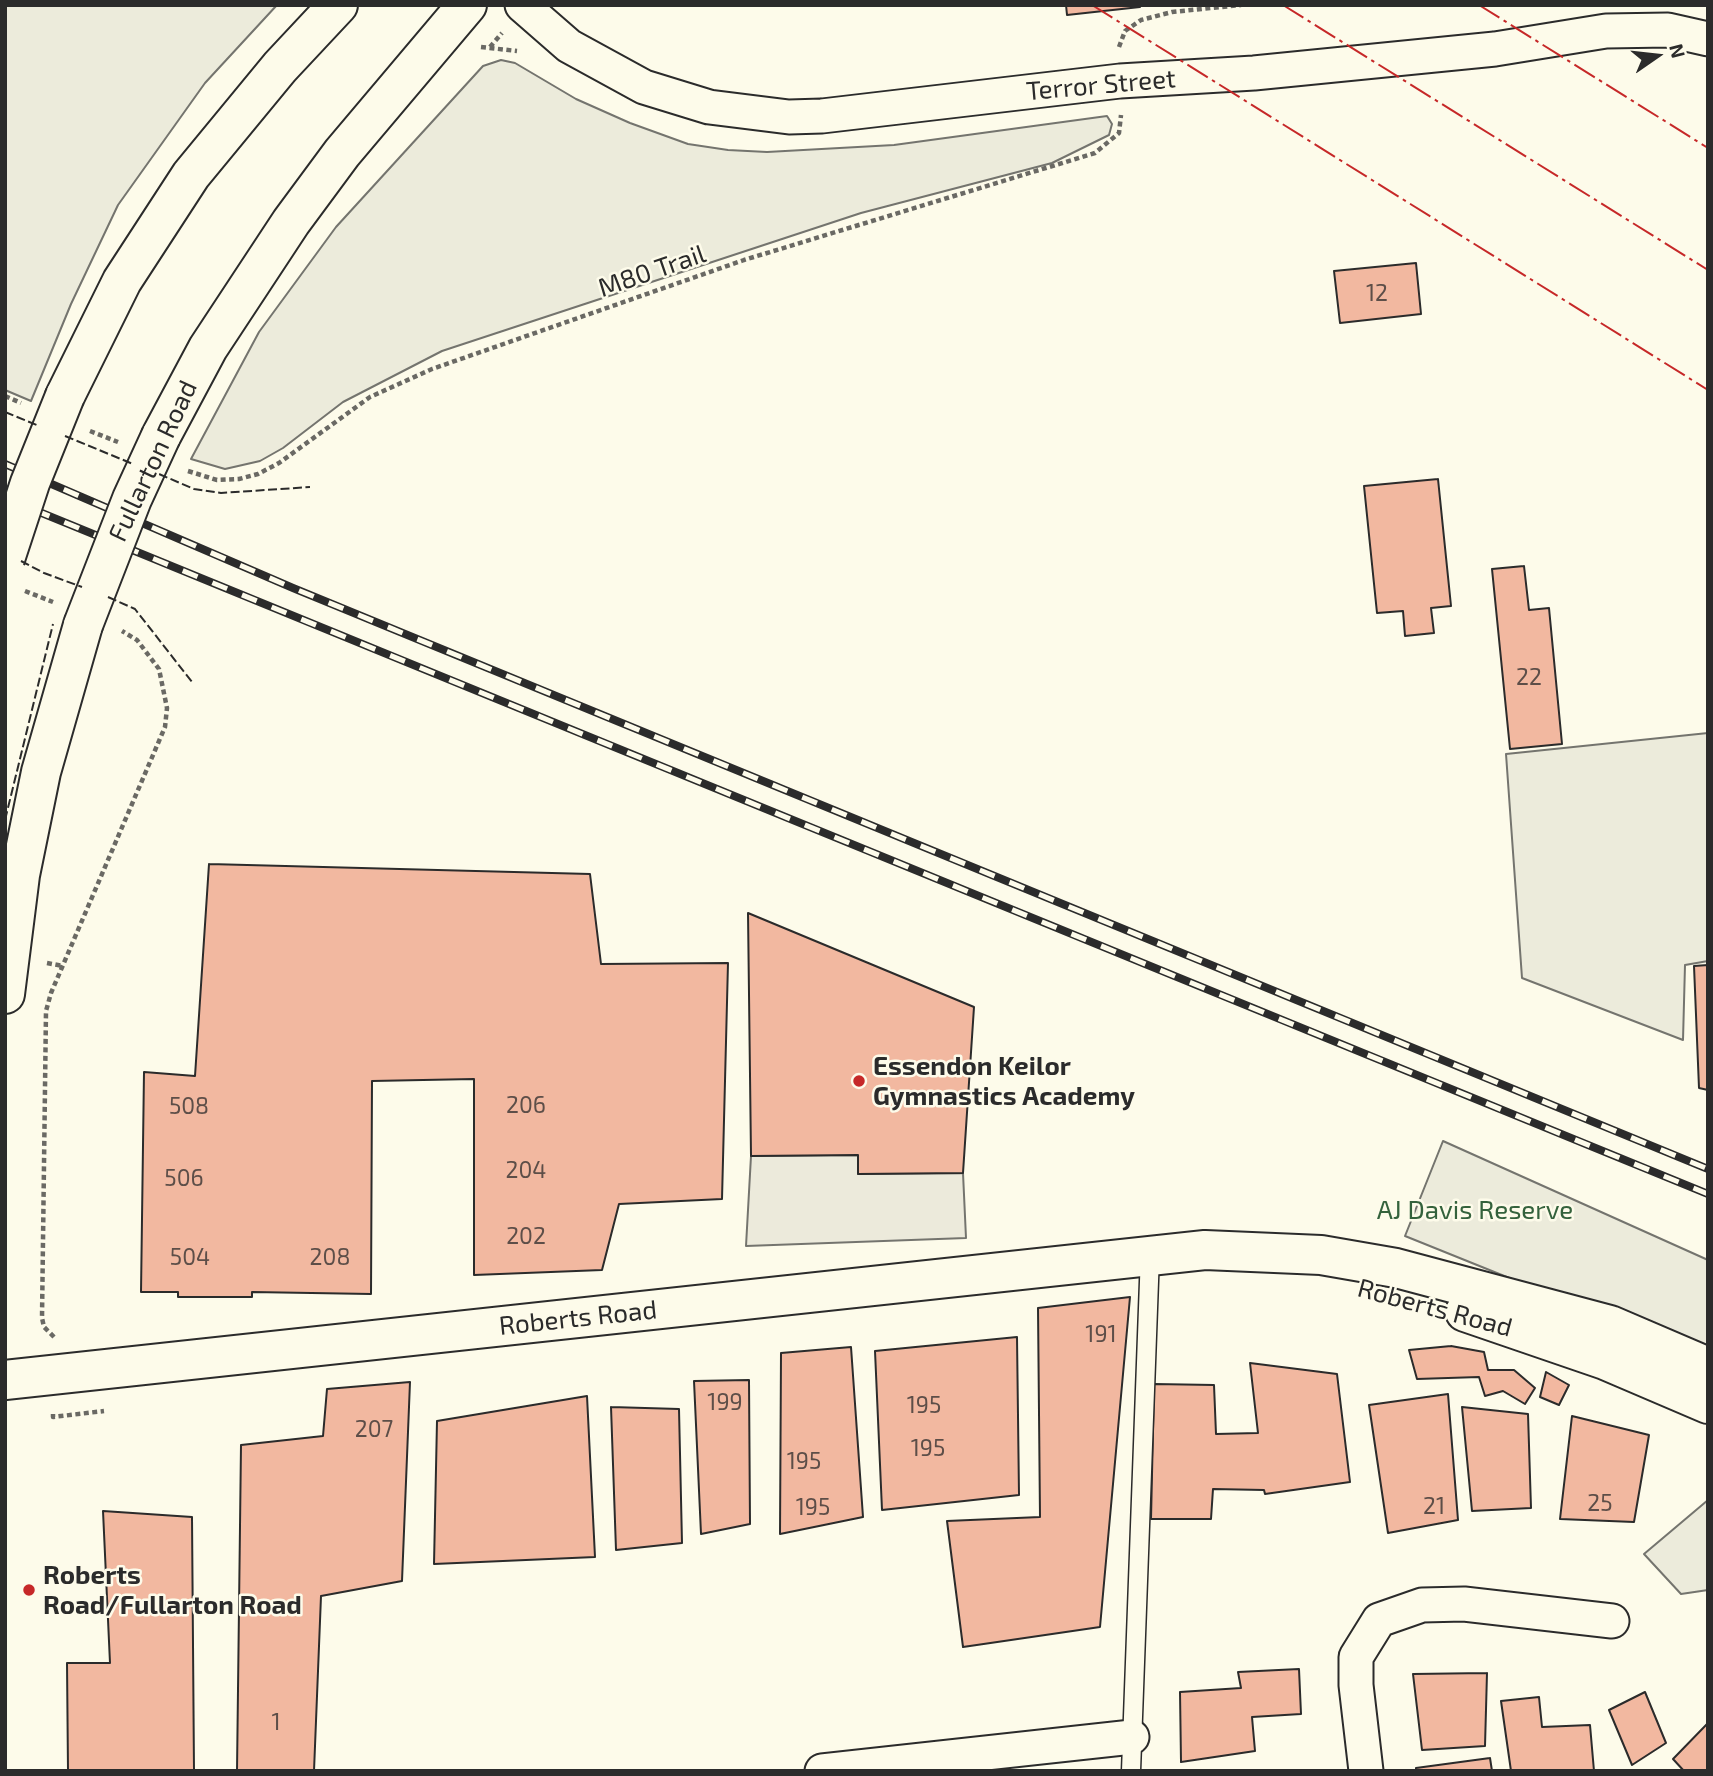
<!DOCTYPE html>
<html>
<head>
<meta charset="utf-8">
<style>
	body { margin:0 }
	#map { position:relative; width:1713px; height:1776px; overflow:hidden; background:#fdfbea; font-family:"Exo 2",sans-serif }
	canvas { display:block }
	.frame { position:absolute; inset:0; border:7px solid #2b2b2b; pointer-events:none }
	.north { position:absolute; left:1622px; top:21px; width:70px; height:70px; -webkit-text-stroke:5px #fdfbea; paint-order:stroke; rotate:76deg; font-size:19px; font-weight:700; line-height:28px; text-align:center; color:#2b2b2b }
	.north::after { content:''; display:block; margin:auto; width:24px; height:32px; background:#2b2b2b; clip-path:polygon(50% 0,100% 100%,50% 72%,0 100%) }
</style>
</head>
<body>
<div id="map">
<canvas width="1713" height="1776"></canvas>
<div class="frame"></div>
<div class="north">N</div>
</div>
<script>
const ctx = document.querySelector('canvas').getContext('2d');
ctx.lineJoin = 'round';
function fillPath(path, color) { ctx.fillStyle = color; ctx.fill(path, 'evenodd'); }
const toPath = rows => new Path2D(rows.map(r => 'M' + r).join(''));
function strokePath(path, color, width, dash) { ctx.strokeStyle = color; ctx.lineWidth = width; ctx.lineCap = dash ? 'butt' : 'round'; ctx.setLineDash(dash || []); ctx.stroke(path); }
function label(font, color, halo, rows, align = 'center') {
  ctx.font = font + ' "Exo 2",sans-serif'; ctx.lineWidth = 5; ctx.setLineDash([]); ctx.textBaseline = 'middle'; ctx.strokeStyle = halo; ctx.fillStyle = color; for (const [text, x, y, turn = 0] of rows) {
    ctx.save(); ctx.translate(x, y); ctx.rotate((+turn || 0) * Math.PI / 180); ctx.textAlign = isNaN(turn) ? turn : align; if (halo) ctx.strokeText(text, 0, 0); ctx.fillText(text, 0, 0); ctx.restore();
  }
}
const green = toPath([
	[5,5,277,5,205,83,118,205,71,304,31,401,5,390,5,5],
	[501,60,515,63,576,99,630,123,688,144,728,150,767,152,894,145,1107,116,1112,124,1109,135,1052,163,861,213,442,351,343,402,283,448,260,461,225,469,191,459,259,332,336,227,483,66,501,60],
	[1708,733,1708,961,1685,965,1683,1040,1522,978,1506,754,1708,733],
	[1443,1141,1708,1260,1708,1358,1405,1236,1443,1141],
	[1708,1500,1708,1590,1681,1594,1644,1554,1708,1500]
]);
fillPath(green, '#ecebdb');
strokePath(green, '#74746e', 2);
const parking = toPath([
	[858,1155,858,1174,963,1173,966,1238,746,1246,751,1156,858,1155]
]);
fillPath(parking, '#eceadb');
strokePath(parking, '#74746e', 2);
const building = toPath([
	[1066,5,1140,5,1140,7,1067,15,1066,5],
	[1416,263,1421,314,1340,323,1334,271,1416,263],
	[1438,479,1451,606,1431,608,1434,633,1405,636,1403,611,1377,613,1364,486,1438,479],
	[1524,566,1529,610,1549,608,1562,744,1510,749,1492,569,1524,566],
	[209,864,590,874,601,964,728,963,722,1199,619,1204,602,1270,474,1275,474,1079,372,1081,371,1294,252,1292,252,1297,178,1297,178,1292,141,1292,144,1072,195,1076,209,864],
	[748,913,974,1007,963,1173,858,1174,858,1155,751,1156,748,913],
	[1708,965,1708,1090,1699,1088,1694,966,1708,965],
	[1130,1297,1100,1627,963,1647,947,1521,1040,1517,1038,1308,1130,1297],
	[1017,1337,1019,1495,882,1510,875,1351,1017,1337],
	[1451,1346,1484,1352,1488,1370,1514,1370,1535,1388,1525,1404,1503,1391,1485,1396,1479,1377,1417,1379,1409,1350,1451,1346],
	[851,1347,863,1517,780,1534,781,1353,851,1347],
	[1250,1363,1337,1374,1350,1482,1265,1494,1264,1490,1213,1489,1211,1519,1151,1519,1154,1384,1214,1385,1216,1434,1258,1433,1250,1363],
	[1546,1372,1569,1385,1559,1405,1540,1397,1546,1372],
	[749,1380,750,1524,701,1534,694,1381,749,1380],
	[410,1382,402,1581,321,1596,314,1771,237,1771,241,1445,323,1436,327,1389,410,1382],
	[1448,1394,1458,1520,1388,1533,1369,1405,1448,1394],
	[587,1396,595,1557,434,1564,437,1421,587,1396],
	[611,1407,679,1409,682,1543,616,1550,611,1407],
	[1462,1407,1528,1414,1531,1508,1472,1511,1462,1407],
	[1572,1416,1649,1435,1634,1522,1560,1519,1572,1416],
	[103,1511,192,1517,194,1771,68,1771,67,1663,110,1663,103,1511],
	[1299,1669,1301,1714,1252,1717,1255,1751,1181,1762,1180,1692,1241,1688,1238,1672,1299,1669],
	[1487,1673,1485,1746,1422,1750,1413,1674,1487,1673],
	[1645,1692,1666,1743,1632,1765,1609,1710,1645,1692],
	[1539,1697,1542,1727,1590,1725,1594,1771,1511,1771,1501,1701,1539,1697],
	[1708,1723,1708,1771,1684,1771,1673,1759,1708,1723],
	[1490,1758,1492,1771,1416,1771,1416,1768,1490,1758]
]);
fillPath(building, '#f2b8a0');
strokePath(building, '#2b2b2b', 2);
const lane = toPath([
	[1131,1771,1150,1254]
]);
const street = toPath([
	[522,5,569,46,644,87,709,107,789,117,822,116,1120,81,1254,73,1495,49,1606,31,1668,30,1708,39],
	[822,1771,1132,1737],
	[1366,1771,1356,1685,1356,1657,1379,1620,1422,1605,1464,1604,1612,1621]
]);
const secondary = toPath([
	[161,436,208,348,291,222,342,153,467,5],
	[5,994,20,875,41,772,83,625],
	[1465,1312,1605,1360,1708,1404],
	[5,1380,1205,1250,1321,1255,1396,1268,1610,1325,1708,1367]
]);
const highway = toPath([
	[65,396,122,281,191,175,280,67,338,5]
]);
strokePath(lane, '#2b2b2b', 21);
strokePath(street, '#2b2b2b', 37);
strokePath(secondary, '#2b2b2b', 42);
strokePath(highway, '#2b2b2b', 42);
strokePath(toPath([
	[481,47,517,51],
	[490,47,502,33],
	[1119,47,1125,31,1141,20,1172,12,1241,5],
	[5,396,21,403],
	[90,431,118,442],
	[188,471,217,480,239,479,258,474,279,463,370,397,432,369,744,260,1095,153,1119,133,1121,115],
	[25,591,53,602],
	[47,963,63,966],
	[54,1337,44,1327,42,1318,46,1011,51,993,165,727,167,708,159,669,137,640,122,631],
	[53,1414,53,1417,104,1411]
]), '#6a6964', 4.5, [5, 3.5]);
strokePath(lane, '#fdfbea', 18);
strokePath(street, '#fdfbea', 33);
strokePath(secondary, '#fdfbea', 38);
strokePath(highway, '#fdfbea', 38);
const rail = toPath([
	[5,464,293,588,1708,1169],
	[5,498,1708,1194]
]);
strokePath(rail, '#2b2b2b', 8);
strokePath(rail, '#fdfbea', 5, [16]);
const secondaryBridge = toPath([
	[83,625,132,499,161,436]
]);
const highwayBridge = toPath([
	[5,559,30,483,65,396]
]);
strokePath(secondaryBridge, '#2b2b2b', 42, []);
strokePath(highwayBridge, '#2b2b2b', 42, []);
strokePath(secondaryBridge, '#fdfbea', 38);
strokePath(highwayBridge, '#fdfbea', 38);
strokePath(toPath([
	[5,412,39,426],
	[65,436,133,464],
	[159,474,194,489,221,493,310,487],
	[21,561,44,573,82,587],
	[108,597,135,609,192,682],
	[5,820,53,624]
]), '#2b2b2b', 2, [9, 3.5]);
strokePath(toPath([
	[1092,5,1708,390],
	[1283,5,1708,270],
	[1479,5,1708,148]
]), '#c62828', 2, [24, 5, 3.5, 5]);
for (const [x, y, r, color] of [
	[859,1081,7,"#c62828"],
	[29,1590,7,"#c62828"]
]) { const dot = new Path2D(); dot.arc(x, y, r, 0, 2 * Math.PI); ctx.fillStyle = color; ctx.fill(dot); strokePath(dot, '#fdfbea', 2.5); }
label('23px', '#5d4e48', null, [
	["12",1377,293],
	["22",1529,677],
	["206",526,1105],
	["508",189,1106],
	["204",526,1170],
	["506",184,1178],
	["202",526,1236],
	["504",190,1257],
	["208",330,1257],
	["191",1101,1334],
	["199",725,1402],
	["195",924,1405],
	["207",374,1429],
	["195",928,1448],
	["195",804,1461],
	["25",1600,1503],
	["21",1434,1506],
	["195",813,1507],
	["1",276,1722]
]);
label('26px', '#2b2b2b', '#fdfbea', [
	["Terror Street",1101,85,-5],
	["M80 Trail",652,271,-19],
	["Fullarton Road",153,461,-65],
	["Roberts Road",1435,1308,15],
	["Roberts Road",578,1318,-6]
]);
label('bold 26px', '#2b2b2b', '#fdfbea', [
	["Essendon Keilor",873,1066],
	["Gymnastics Academy",873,1096],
	["Roberts",43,1575],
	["Road/Fullarton Road",43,1605]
], 'left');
label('26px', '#34623c', '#fdfbea', [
	["AJ Davis Reserve",1475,1210]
]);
</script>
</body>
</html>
